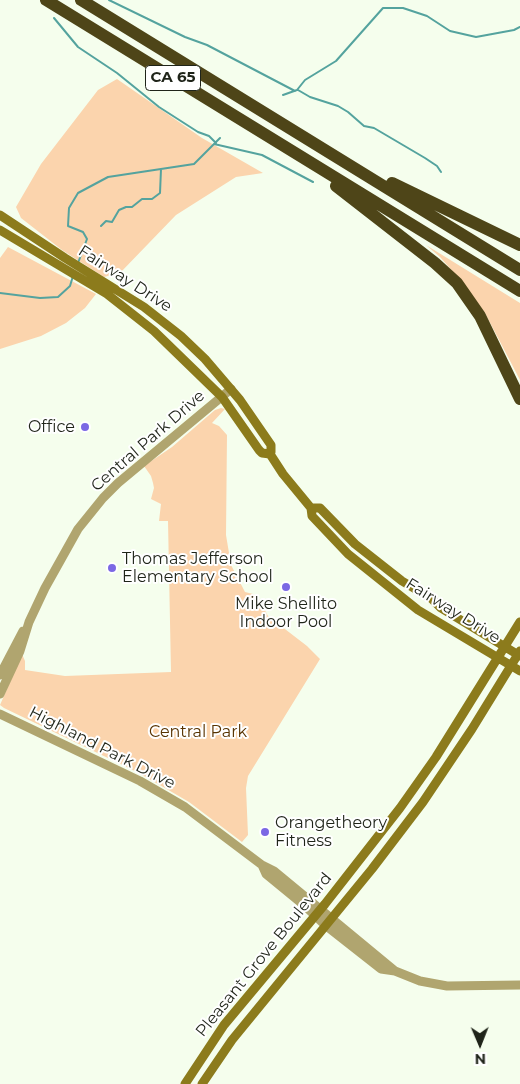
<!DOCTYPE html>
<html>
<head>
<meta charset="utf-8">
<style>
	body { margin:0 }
	#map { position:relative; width:520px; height:1084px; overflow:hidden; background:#f5feed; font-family:Montserrat,sans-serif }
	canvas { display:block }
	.north { position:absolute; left:455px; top:1019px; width:50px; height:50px; -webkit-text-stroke:4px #fff; paint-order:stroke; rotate:179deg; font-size:14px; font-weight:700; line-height:20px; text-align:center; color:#1f2419 }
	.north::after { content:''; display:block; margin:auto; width:18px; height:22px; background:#1f2419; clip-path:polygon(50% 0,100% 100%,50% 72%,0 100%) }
</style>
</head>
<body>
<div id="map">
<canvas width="520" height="1084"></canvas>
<div class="north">N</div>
</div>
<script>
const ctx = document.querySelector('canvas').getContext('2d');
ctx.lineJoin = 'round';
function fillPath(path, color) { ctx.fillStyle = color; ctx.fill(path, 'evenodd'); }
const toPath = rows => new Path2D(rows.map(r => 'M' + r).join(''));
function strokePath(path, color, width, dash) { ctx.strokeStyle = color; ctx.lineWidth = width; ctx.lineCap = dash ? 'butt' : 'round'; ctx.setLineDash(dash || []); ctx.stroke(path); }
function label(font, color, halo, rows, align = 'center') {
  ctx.font = font + ' Montserrat,sans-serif'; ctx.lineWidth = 4; ctx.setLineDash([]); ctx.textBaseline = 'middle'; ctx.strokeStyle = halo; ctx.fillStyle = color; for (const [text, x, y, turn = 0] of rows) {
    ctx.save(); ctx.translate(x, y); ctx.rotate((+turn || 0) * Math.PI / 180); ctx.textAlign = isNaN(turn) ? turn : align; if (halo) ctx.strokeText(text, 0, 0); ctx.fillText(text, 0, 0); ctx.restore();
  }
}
fillPath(toPath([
	[117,79,202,138,263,173,236,177,176,215,120,273,104,277,62,250,21,218,16,207,41,164,98,90],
	[426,245,520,303,520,380,485,313,463,283,440,257],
	[8,247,96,294,85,308,66,323,41,336,0,349,0,258],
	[221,408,225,409,212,423,219,426,227,435,226,535,231,565,245,592,253,594,259,599,268,616,307,646,320,659,248,776,246,788,248,835,242,842,189,802,165,788,135,771,4,708,0,705,22,654,25,661,25,670,65,676,171,672,168,521,159,521,161,504,151,499,154,488,153,483,151,476,144,466,172,447,215,410]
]), '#fbd4ad');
strokePath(toPath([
	[109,0,185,37,207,45,295,91],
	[54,18,78,47,117,73,159,107,198,132,209,136,216,143],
	[298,90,310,97,338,106,348,112,364,126,374,128,425,158,437,166,441,172],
	[283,95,297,90,305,80,336,61,383,8,403,8,427,16,450,31,476,37,514,30,520,27],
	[214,144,262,155,313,182],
	[101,226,106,221,112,222,119,210,126,207,132,207,142,199,152,199,160,193,161,169],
	[78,263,87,239,83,232,68,226,69,208,78,193,108,177,194,164,220,138],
	[0,293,40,298,58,297,70,286,73,276]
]), '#54a39e', 2);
strokePath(toPath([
	[0,675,23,631],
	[0,694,20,651,29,622,45,588,78,529,103,498,118,483,231,389],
	[0,714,140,781,185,807,262,865,274,871,395,971],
	[262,865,266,874,305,906,325,925,381,969,395,971,420,981,447,986,520,985]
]), '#b0a56f', 9);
strokePath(toPath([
	[0,215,65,258,144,307,181,336,205,359,240,400,271,445,271,452,270,454,283,474,311,508,312,516,348,554,418,610,520,671],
	[0,230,107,294,154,331,222,397,259,450,262,453,270,454],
	[311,508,320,508,355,544,402,581,432,599,441,608,520,656],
	[185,1084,224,1025,325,904,400,808,436,757,520,622],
	[202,1084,232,1040,372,869,423,802,472,729,520,651]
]), '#8c7b1c', 9);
strokePath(toPath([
	[46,0,520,291],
	[81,0,520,270],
	[392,183,520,245],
	[336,186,435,263,457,283,480,316,520,399]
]), '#4e4518', 12);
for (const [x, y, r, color] of [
	[85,427,5,"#7b68e4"],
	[112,568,5,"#7b68e4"],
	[286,587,5,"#7b68e4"],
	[265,832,5,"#7b68e4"]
]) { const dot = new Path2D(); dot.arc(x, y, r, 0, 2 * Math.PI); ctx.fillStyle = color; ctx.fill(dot); strokePath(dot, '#fff', 2); }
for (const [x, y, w] of [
	[173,78,55]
]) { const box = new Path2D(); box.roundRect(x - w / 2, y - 12.5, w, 25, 4); ctx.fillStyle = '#fff'; ctx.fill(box); strokePath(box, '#1f2419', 1); }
label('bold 15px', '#1f2419', null, [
	["CA 65",173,78]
]);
label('16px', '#1f2419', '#fff', [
	["Fairway Drive",125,279,33],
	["Central Park Drive",148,441,-41],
	["Fairway Drive",453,611,32],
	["Highland Park Drive",102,748,27],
	["Pleasant Grove Boulevard",264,955,-51]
]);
label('16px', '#1f2419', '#fff', [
	["Office",75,427,"right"],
	["Thomas Jefferson",122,559],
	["Elementary School",122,577],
	["Mike Shellito",286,604,"center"],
	["Indoor Pool",286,622,"center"],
	["Orangetheory",275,823],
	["Fitness",275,841]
], 'left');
label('16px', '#583300', '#fff', [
	["Central Park",198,732]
]);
</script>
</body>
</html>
